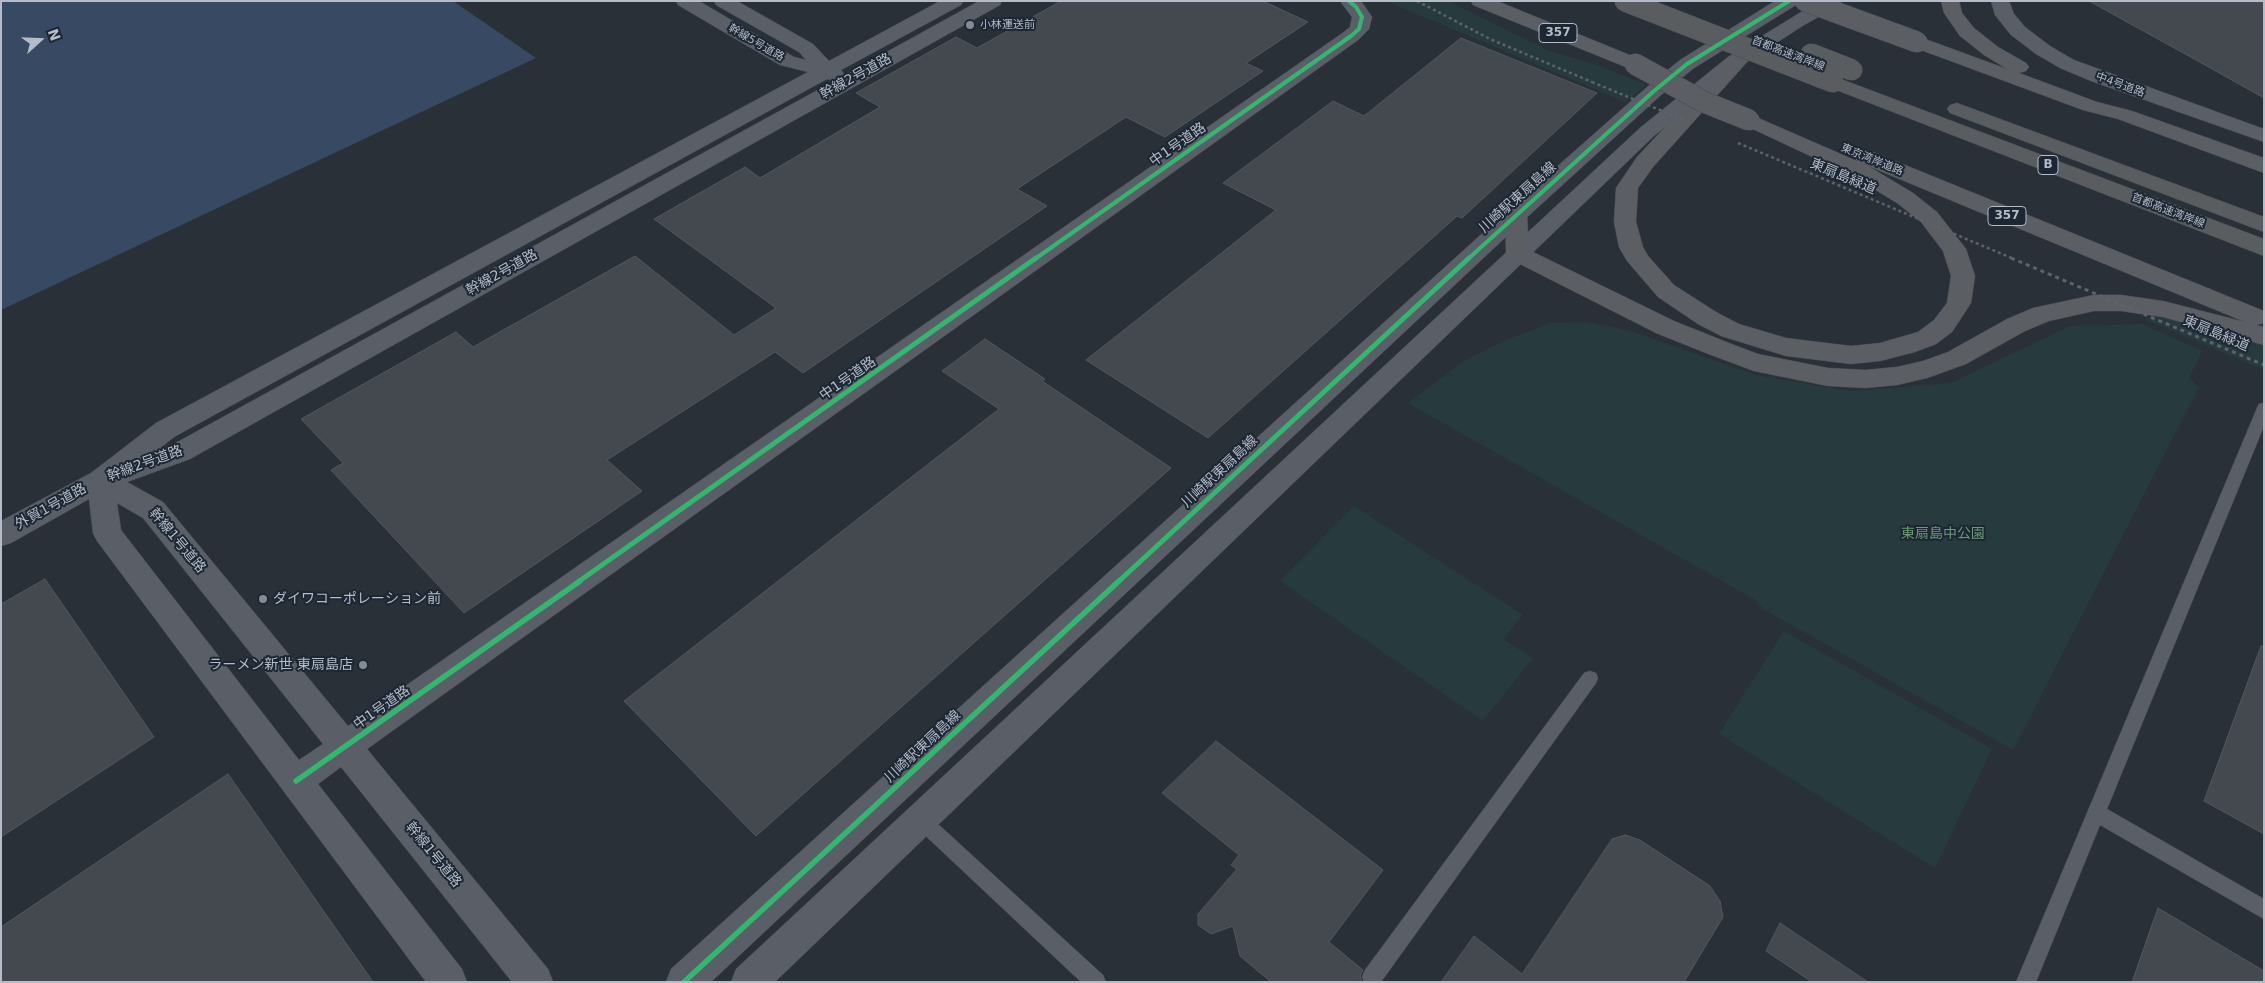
<!DOCTYPE html>
<html>
<head>
<meta charset="utf-8">
<style>
	body { margin:0 }
	#map { position:relative; width:2265px; height:983px; overflow:hidden; background:#2a3038; font-family:"DejaVu Sans",sans-serif }
	canvas { display:block }
	.frame { position:absolute; inset:0; border:2px solid #b4bcc9; pointer-events:none }
	.north { position:absolute; left:15px; top:15px; width:50px; height:50px; -webkit-text-stroke:4px #1d2633; paint-order:stroke; rotate:70deg; font-size:14px; font-weight:700; line-height:20px; text-align:center; color:#b4bcc9 }
	.north::after { content:''; display:block; margin:auto; width:18px; height:22px; background:#b4bcc9; clip-path:polygon(50% 0,100% 100%,50% 72%,0 100%) }
</style>
</head>
<body>
<div id="map">
<canvas width="2265" height="983"></canvas>
<div class="frame"></div>
<div class="north">N</div>
</div>
<script>
const ctx = document.querySelector('canvas').getContext('2d');
ctx.lineJoin = 'round';
function fillPath(path, color) { ctx.fillStyle = color; ctx.fill(path, 'evenodd'); }
const toPath = rows => new Path2D(rows.map(r => 'M' + r).join(''));
function strokePath(path, color, width, dash) { ctx.strokeStyle = color; ctx.lineWidth = width; ctx.lineCap = dash ? 'butt' : 'round'; ctx.setLineDash(dash || []); ctx.stroke(path); }
function label(font, color, halo, rows, align = 'center') {
  ctx.font = font + ' "DejaVu Sans","Noto Sans JP",sans-serif'; ctx.lineWidth = 4; ctx.setLineDash([]); ctx.textBaseline = 'middle'; ctx.strokeStyle = halo; ctx.fillStyle = color; for (const [text, x, y, turn = 0] of rows) {
    ctx.save(); ctx.translate(x, y); ctx.rotate((+turn || 0) * Math.PI / 180); ctx.textAlign = isNaN(turn) ? turn : align; if (halo) ctx.strokeText(text, 0, 0); ctx.fillText(text, 0, 0); ctx.restore();
  }
}
fillPath(toPath([
	[1386,1,1448,1,1550,51,1600,66,1646,85,1625,102],
	[2171,314,2264,341,2264,370,2144,319],
	[1584,322,1628,330,1756,375,1850,391,1951,383,2070,326,2142,324,2202,351,2189,378,2199,387,2013,750,1763,609,1754,599,1408,403,1464,361,1508,339,1551,323],
	[1354,506,1523,615,1503,639,1533,658,1483,721,1280,581],
	[1784,631,1992,749,1935,868,1719,734]
]), '#273a3e');
fillPath(toPath([
	[1,1,453,1,536,58,1,310]
]), '#384963');
const building = toPath([
	[1061,1,1263,1,1308,22,1246,63,1263,71,1165,137,1126,117,1017,189,1047,206,803,373,775,352,607,460,642,491,464,613,331,470,343,463,301,419,456,332,473,347,635,256,734,335,776,308,654,219,745,167,760,178,880,107,856,93,956,37,977,48,1061,1],
	[2089,1,2264,1,2264,98,2196,60,2089,1],
	[1461,38,1597,93,1462,218,1457,216,1208,438,1086,360,1276,210,1223,183,1333,101,1364,116,1461,38],
	[985,339,1045,379,1042,381,1171,468,756,836,624,701,999,409,942,371,985,339],
	[45,579,154,737,1,837,1,604,45,579],
	[2261,646,2264,646,2264,834,2204,801,2261,646],
	[1216,741,1383,870,1329,942,1363,970,1360,976,1362,982,1271,982,1240,956,1233,926,1211,934,1198,925,1198,914,1237,869,1231,865,1239,855,1162,793,1216,741],
	[228,774,373,982,1,982,1,927,228,774],
	[1625,835,1640,840,1710,886,1720,901,1723,917,1684,982,1441,982,1474,936,1522,974,1612,839,1625,835],
	[2158,908,2264,971,2264,982,2132,982,2158,908],
	[1780,923,1868,982,1812,982,1766,951,1780,923]
]);
fillPath(building, '#444950');
strokePath(building, '#52575f', 1);
const service = toPath([
	[2264,403,2264,426,2107,809,2264,899,2264,919,2100,825,2036,982,2016,982,2257,408,2259,404,2264,403],
	[1590,671,1596,673,1598,678,1596,683,1381,982,1364,982,1362,977,1365,970,1584,673,1590,671],
	[920,810,926,813,1103,975,1106,982,1081,982,914,825,911,819,914,813,920,810]
]);
const tertiary = toPath([
	[676,1,699,1,794,57,806,60,799,52,716,5,714,1,737,1,813,44,829,61,940,1,963,1,961,5,841,70,845,75,979,1,1002,1,1000,5,190,459,127,482,163,502,348,726,1344,32,1350,27,1352,17,1340,1,1361,1,1372,17,1369,29,1358,40,367,749,548,969,553,982,512,982,341,767,318,784,462,969,467,982,426,982,97,541,93,533,89,499,11,543,1,546,1,521,91,473,156,423,808,72,780,65,678,5,676,1],
	[827,79,834,81,172,445,159,449,174,437,827,79],
	[117,503,143,518,323,744,299,760,121,530,117,503],
	[1775,1,1798,1,1796,5,1694,68,1661,95,1524,220,711,982,666,982,671,969,1508,210,1647,87,1680,60,1775,1],
	[1819,1,1842,1,1840,5,1804,25,1742,65,1655,135,775,982,731,982,736,969,1641,127,1728,57,1819,1],
	[1991,1,2009,1,2014,14,2025,27,2050,46,2074,60,2264,129,2264,142,2091,81,2060,68,2036,54,2011,35,1995,15,1991,1]
]);
const trunk = toPath([
	[1471,1,1497,1,1642,60,1645,64,1642,68,1635,70,1628,68,1473,5,1471,1],
	[1941,1,1959,1,1962,13,1974,28,1998,47,2026,63,2029,67,2026,71,2019,73,2097,102,2132,111,2264,158,2264,173,2118,119,2083,110,1910,46,1907,42,1910,38,1917,36,2007,69,1984,55,1960,36,1944,13,1941,1],
	[1741,51,1748,53,1751,57,1748,61,1653,167,1638,188,1636,222,1643,247,1648,256,1674,285,1716,312,1739,324,1786,338,1851,346,1880,343,1918,332,1934,320,1947,303,1951,276,1943,251,1921,222,1897,203,1851,175,1742,124,1739,120,1742,116,1749,114,1857,161,1854,157,1857,152,1865,150,1873,152,2264,311,2264,323,2256,325,2264,327,2264,345,2163,317,2121,311,2094,311,2049,321,2025,331,1966,364,1927,378,1897,385,1865,388,1828,386,1754,371,1711,355,1656,333,1510,259,1506,254,1505,215,1508,210,1516,208,1524,210,1527,215,1529,250,1674,321,1729,343,1758,354,1828,368,1865,370,1897,367,1923,361,1948,352,2007,319,2033,308,2094,295,2121,295,2163,301,2245,322,1868,166,1913,193,1937,212,1966,249,1975,276,1971,303,1952,332,1936,344,1915,352,1880,361,1851,364,1786,356,1721,336,1698,324,1658,297,1627,261,1619,247,1614,222,1616,188,1637,157,1734,53,1741,51]
]);
const motorway = toPath([
	[1833,76,2264,239,2264,256,1826,86,1823,82,1826,78,1833,76],
	[1957,103,2264,217,2264,232,1950,113,1947,109,1950,105,1957,103]
]);
strokePath(service, '#484c53', 1);
strokePath(tertiary, '#484c53', 1);
strokePath(trunk, '#474c53', 1);
strokePath(motorway, '#474c53', 1);
strokePath(toPath([
	[1417,1,1490,39,1592,82]
]), '#5d636a', 2.5, [3, 3]);
fillPath(service, '#5a5e66');
fillPath(tertiary, '#5a5e66');
fillPath(trunk, '#5b5f64');
fillPath(motorway, '#5a5d60');
const trunkBridge = toPath([
	[1805,1,1917,42],
	[1635,64,1704,102,1749,120]
]);
const motorwayBridge = toPath([
	[1625,1,1833,82],
	[1811,54,1852,70]
]);
strokePath(trunkBridge, '#474c53', 22, []);
strokePath(motorwayBridge, '#474c53', 22, []);
strokePath(toPath([
	[1592,82,1689,122],
	[1738,143,2014,259]
]), '#5d636a', 2.5, [3, 3]);
strokePath(toPath([
	[2011,258,2264,365]
]), '#5d636a', 3, [4, 4]);
strokePath(trunkBridge, '#5b5f64', 21);
strokePath(motorwayBridge, '#5a5d60', 21);
strokePath(toPath([
	[1035,259,1351,36,1359,29,1362,17,1356,7,1349,1],
	[1468,259,1654,91,1687,64,1789,1]
]), '#33b770', 4);
strokePath(toPath([
	[578,582,1036,258],
	[1118,582,1469,258]
]), '#33b770', 5);
strokePath(toPath([
	[296,781,580,581],
	[684,982,1119,581]
]), '#33b770', 5.5);
for (const [x, y, r, color] of [
	[970,25,5,"#848b96"],
	[263,599,5,"#848b96"],
	[363,665,5,"#848b96"]
]) { const dot = new Path2D(); dot.arc(x, y, r, 0, 2 * Math.PI); ctx.fillStyle = color; ctx.fill(dot); strokePath(dot, '#1d2633', 2); }
label('11px', '#b4bcc9', '#1d2633', [
	["小林運送前",980,25]
], 'left');
label('11px', '#b4bcc9', '#1d2633', [
	["幹線5号道路",756,43,30],
	["首都高速湾岸線",1788,54,21],
	["中4号道路",2120,85,20],
	["東京湾岸道路",1872,160,22],
	["首都高速湾岸線",2168,211,21]
]);
for (const [x, y, w] of [
	[1558,33,38],
	[2048,165,20],
	[2007,216,38]
]) { const box = new Path2D(); box.roundRect(x - w / 2, y - 9.5, w, 19, 4); ctx.fillStyle = '#1d2633'; ctx.fill(box); strokePath(box, '#b4bcc9', 1); }
label('bold 12px', '#b4bcc9', null, [
	["357",1558,33],
	["B",2048,165],
	["357",2007,216]
]);
label('14px', '#b4bcc9', '#1d2633', [
	["幹線2号道路",856,77,-29],
	["中1号道路",1178,145,-35],
	["東扇島緑道",1843,177,23],
	["川崎駅東扇島線",1518,198,-42],
	["幹線2号道路",502,273,-29],
	["東扇島緑道",2216,334,23],
	["中1号道路",848,379,-35],
	["幹線2号道路",145,464,-20],
	["川崎駅東扇島線",1220,472,-43],
	["外貿1号道路",51,507,-29],
	["幹線1号道路",177,541,50],
	["中1号道路",382,708,-35],
	["川崎駅東扇島線",923,747,-43],
	["幹線1号道路",433,855,51]
]);
label('14px', '#6b9a76', '#1d2633', [
	["東扇島中公園",1943,534]
]);
label('14px', '#b4bcc9', '#1d2633', [
	["ダイワコーポレーション前",273,599],
	["ラーメン新世 東扇島店",353,665,"right"]
], 'left');
</script>
</body>
</html>
